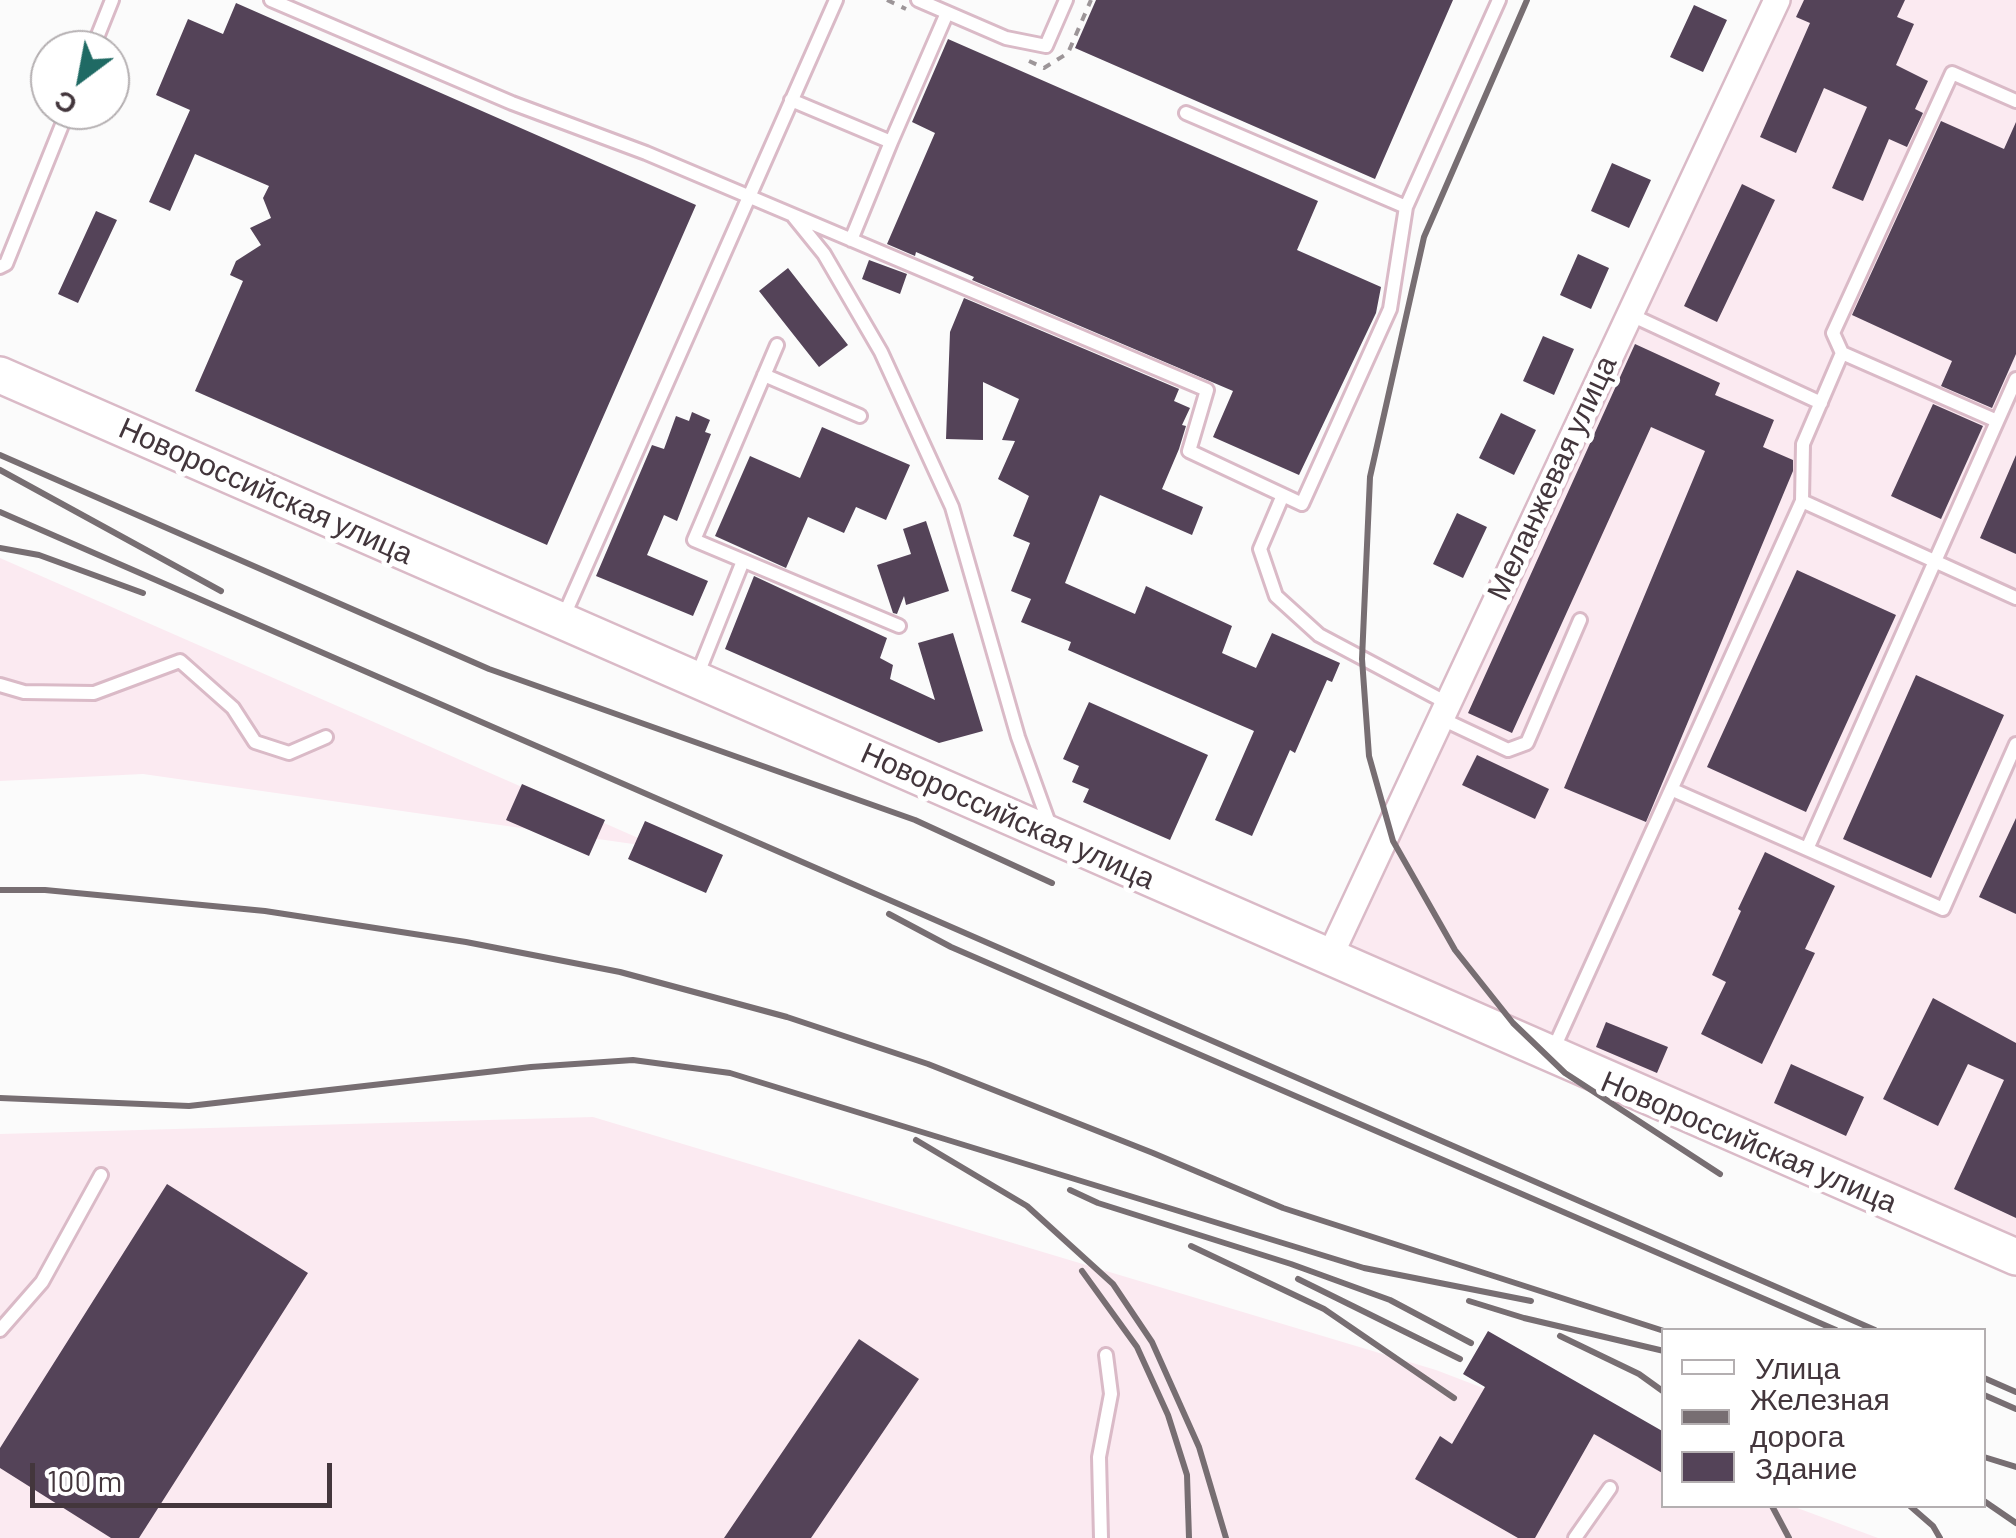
<!DOCTYPE html>
<html>
<head>
<meta charset="utf-8">
<style>
	body { margin:0 }
	#map { position:relative; width:2016px; height:1538px; overflow:hidden; background:#fbfbfb; font-family:Barlow,sans-serif }
	canvas { display:block }
	.legend { position:absolute; left:1661px; top:1328px; width:325px; height:180px; box-sizing:border-box; background:#fff; border:2px solid #b4afb1; margin:0; padding:12px 18px; list-style:none; font-size:30px; color:#43363c }
	.legend li { display:flex; align-items:center; gap:20px; height:50px }
	.legend b { width:50px; border:2px solid #b4afb1 }
	.north { position:absolute; left:30px; top:30px; width:100px; height:100px; box-sizing:border-box; background:#fff; border:2px solid #b4afb1; border-radius:50%; rotate:212deg; font-size:28px; font-weight:700; line-height:40px; text-align:center; color:#43363c }
	.north::after { content:''; display:block; margin:auto; width:35px; height:45px; background:#1f6a64; clip-path:polygon(50% 0,100% 100%,50% 72%,0 100%) }
	.scale { position:absolute; left:30px; top:1463px; width:302px; height:45px; box-sizing:border-box; border:5px solid #43363c; border-top:0; padding-left:12px; font-size:30px; line-height:35px; white-space:nowrap; color:#43363c; -webkit-text-stroke:8px #fff; paint-order:stroke }
</style>
</head>
<body>
<div id="map">
<canvas width="2016" height="1538"></canvas>
<ul class="legend">
<li><b style="height:12px;background:#fff"></b>Улица</li>
<li><b style="height:12px;background:#776e72"></b>Железная дорога</li>
<li><b style="height:28px;background:#544358"></b>Здание</li>
</ul>
<div class="north">С</div>
<div class="scale">100 m</div>
</div>
<script>
const ctx = document.querySelector('canvas').getContext('2d');
ctx.lineJoin = 'round';
function fillPath(path, color) { ctx.fillStyle = color; ctx.fill(path, 'evenodd'); }
const toPath = rows => new Path2D(rows.map(r => 'M' + r).join(''));
function strokePath(path, color, width, dash) { ctx.strokeStyle = color; ctx.lineWidth = width; ctx.lineCap = dash ? 'butt' : 'round'; ctx.setLineDash(dash || []); ctx.stroke(path); }
function label(font, color, halo, rows, align = 'center') {
  ctx.font = font + ' Barlow,sans-serif'; ctx.lineWidth = 10; ctx.setLineDash([]); ctx.textBaseline = 'middle'; ctx.strokeStyle = halo; ctx.fillStyle = color; for (const [text, x, y, turn = 0] of rows) {
    ctx.save(); ctx.translate(x, y); ctx.rotate((+turn || 0) * Math.PI / 180); ctx.textAlign = isNaN(turn) ? turn : align; if (halo) ctx.strokeText(text, 0, 0); ctx.fillText(text, 0, 0); ctx.restore();
  }
}
fillPath(toPath([
	[1786,0,2016,0,2016,1238,1340,951],
	[0,558,661,848,143,774,0,781],
	[593,1117,1436,1370,1663,1457,1664,1506,1792,1506,1878,1538,0,1538,0,1134]
]), '#fbeaf1');
fillPath(toPath([
	[1096,0,1453,0,1375,179,1075,48],
	[1804,0,1905,0,1897,17,1914,24,1896,65,1928,81,1915,109,1923,113,1907,147,1889,139,1863,201,1832,188,1867,107,1824,88,1796,153,1760,137,1810,23,1796,17],
	[236,3,696,205,547,545,195,391,243,281,230,275,236,261,261,245,250,228,271,218,263,198,269,186,195,154,170,211,149,202,190,110,156,95,188,19,223,34],
	[1694,5,1727,20,1703,72,1670,57],
	[948,39,1318,201,1297,250,1381,287,1376,313,1299,475,1213,437,1233,391,972,280,974,277,916,252,915,256,887,244,935,133,912,122],
	[1941,121,2004,149,2016,122,2016,354,1992,408,1941,386,1952,361,1852,315],
	[1612,163,1651,180,1629,228,1591,211],
	[1742,184,1775,200,1717,322,1684,306],
	[96,211,117,220,78,303,58,294],
	[1578,254,1609,268,1591,309,1560,295],
	[869,260,907,274,900,294,862,279],
	[788,268,848,345,819,367,759,291],
	[964,298,1179,389,1174,401,1190,408,1182,425,1186,426,1179,449,1162,489,1203,507,1192,535,1100,495,1065,583,1135,614,1146,586,1232,626,1222,653,1256,668,1272,633,1340,663,1332,682,1327,680,1295,753,1290,750,1252,836,1215,820,1254,731,1068,650,1071,642,1021,622,1031,599,1011,591,1030,543,1013,536,1029,496,998,479,1015,441,1002,440,1019,399,983,382,983,440,946,439,950,332],
	[1543,336,1574,349,1554,395,1523,381],
	[1635,344,1720,383,1715,395,1774,420,1763,447,1793,460,1793,471,1646,822,1564,788,1705,451,1651,427,1512,733,1468,713],
	[1933,404,1983,426,1941,519,1891,496],
	[692,412,710,420,705,432,711,434,677,521,664,515,647,555,708,581,693,616,596,576,652,445,664,449,676,416,689,421],
	[1501,413,1536,430,1514,475,1479,458],
	[822,427,910,465,886,520,856,507,844,533,808,517,786,568,715,536,750,456,800,478],
	[2016,455,2016,554,1980,538],
	[1457,513,1487,527,1463,578,1433,564],
	[926,521,949,591,906,605,904,596,897,614,893,613,877,565,911,554,903,529],
	[1797,570,1896,615,1806,812,1707,767],
	[754,576,887,638,880,658,893,665,890,679,935,700,918,643,953,633,983,731,939,743,725,649],
	[1916,675,2004,715,1931,878,1843,839],
	[1089,702,1208,755,1170,840,1083,802,1089,789,1072,782,1079,766,1063,759],
	[1477,755,1549,789,1535,819,1462,785],
	[522,784,605,820,589,856,506,820],
	[2016,818,2016,914,1979,897],
	[645,821,723,855,706,893,628,859],
	[1765,852,1835,886,1805,949,1815,953,1762,1064,1701,1034,1726,982,1712,975,1741,911,1738,909],
	[1933,998,2016,1043,2016,1218,1954,1189,2004,1080,1968,1064,1938,1126,1883,1099],
	[1606,1022,1668,1047,1657,1073,1596,1047],
	[1791,1064,1864,1097,1846,1136,1774,1103],
	[167,1184,308,1273,139,1538,111,1538,0,1468,0,1448],
	[1488,1331,1664,1432,1664,1474,1594,1434,1535,1538,1518,1538,1415,1479,1440,1436,1452,1444,1485,1387,1463,1374],
	[859,1339,919,1379,811,1538,724,1538]
]), '#544358');
const service = toPath([
	[271,0,512,103,646,153,1207,390,1189,451,1302,504,1390,309,1406,207,1499,0],
	[918,0,1006,38,1046,46,1066,0],
	[92,50,112,0],
	[791,100,891,142,947,13],
	[1186,113,1406,207],
	[794,217,824,254,881,352,952,507,1018,737,1050,826],
	[851,240,891,142],
	[0,267,6,264,68,110],
	[1629,314,1821,403],
	[777,345,694,540,899,626],
	[1842,353,1833,333,1952,73,2016,101],
	[764,375,860,416],
	[1283,495,1260,549,1276,596,1319,635,1447,703],
	[1802,501,1803,444,1842,353,1997,421],
	[562,620,836,0],
	[697,676,743,561],
	[0,685,24,692,94,693,180,661,233,708,255,742,289,753,326,737],
	[1440,718,1508,750,1527,743,1580,620],
	[1673,790,1943,909,2016,744],
	[1807,849,2016,379],
	[1553,1050,1802,501,2016,598],
	[0,1330,42,1282,101,1175],
	[1101,1538,1099,1457,1111,1394,1106,1355],
	[1575,1538,1610,1488]
]);
const minor = toPath([
	[1329,958,1777,0]
]);
const secondary = toPath([
	[0,375,2016,1257]
]);
strokePath(service, '#dabac7', 18);
strokePath(minor, '#dabac7', 30);
strokePath(secondary, '#dabac7', 40);
strokePath(toPath([
	[887,0,906,9],
	[1029,61,1044,68,1068,53,1091,0]
]), '#9c9598', 4, [8, 8]);
strokePath(service, '#fff', 12);
strokePath(minor, '#fff', 25);
strokePath(secondary, '#fff', 35);
strokePath(toPath([
	[1527,0,1424,237,1370,477,1362,659,1369,756,1393,841,1455,950,1513,1023,1565,1073,1720,1174],
	[0,455,489,669,915,820,1052,883],
	[0,470,221,591],
	[0,512,1875,1330],
	[0,548,39,555,143,593],
	[0,890,45,890,265,911,466,942,620,972,787,1017,928,1064,1153,1153,1283,1208,1664,1331],
	[889,914,951,947,1836,1330],
	[0,1098,189,1106,531,1067,633,1060,730,1073,1364,1268,1531,1301],
	[916,1140,1027,1206,1113,1284,1152,1342,1199,1447,1226,1538],
	[1070,1190,1098,1203,1291,1264,1390,1300,1471,1343],
	[1191,1246,1324,1309,1454,1398],
	[1082,1271,1137,1347,1168,1415,1187,1475,1189,1538],
	[1298,1279,1460,1359],
	[1469,1301,1524,1318,1664,1351],
	[1560,1336,1639,1374,1664,1392],
	[1984,1378,2016,1392],
	[1984,1395,2016,1409],
	[1984,1457,2016,1467],
	[1984,1501,2016,1523],
	[1772,1506,1789,1538],
	[1910,1506,1933,1526,1940,1538]
]), '#776e72', 6);
label('30px', '#43363c', '#fff', [
	["Меланжевая улица",1552,478,-65],
	["Новороссийская улица",266,491,24],
	["Новороссийская улица",1008,816,24],
	["Новороссийская улица",1749,1142,23]
]);
</script>
</body>
</html>
